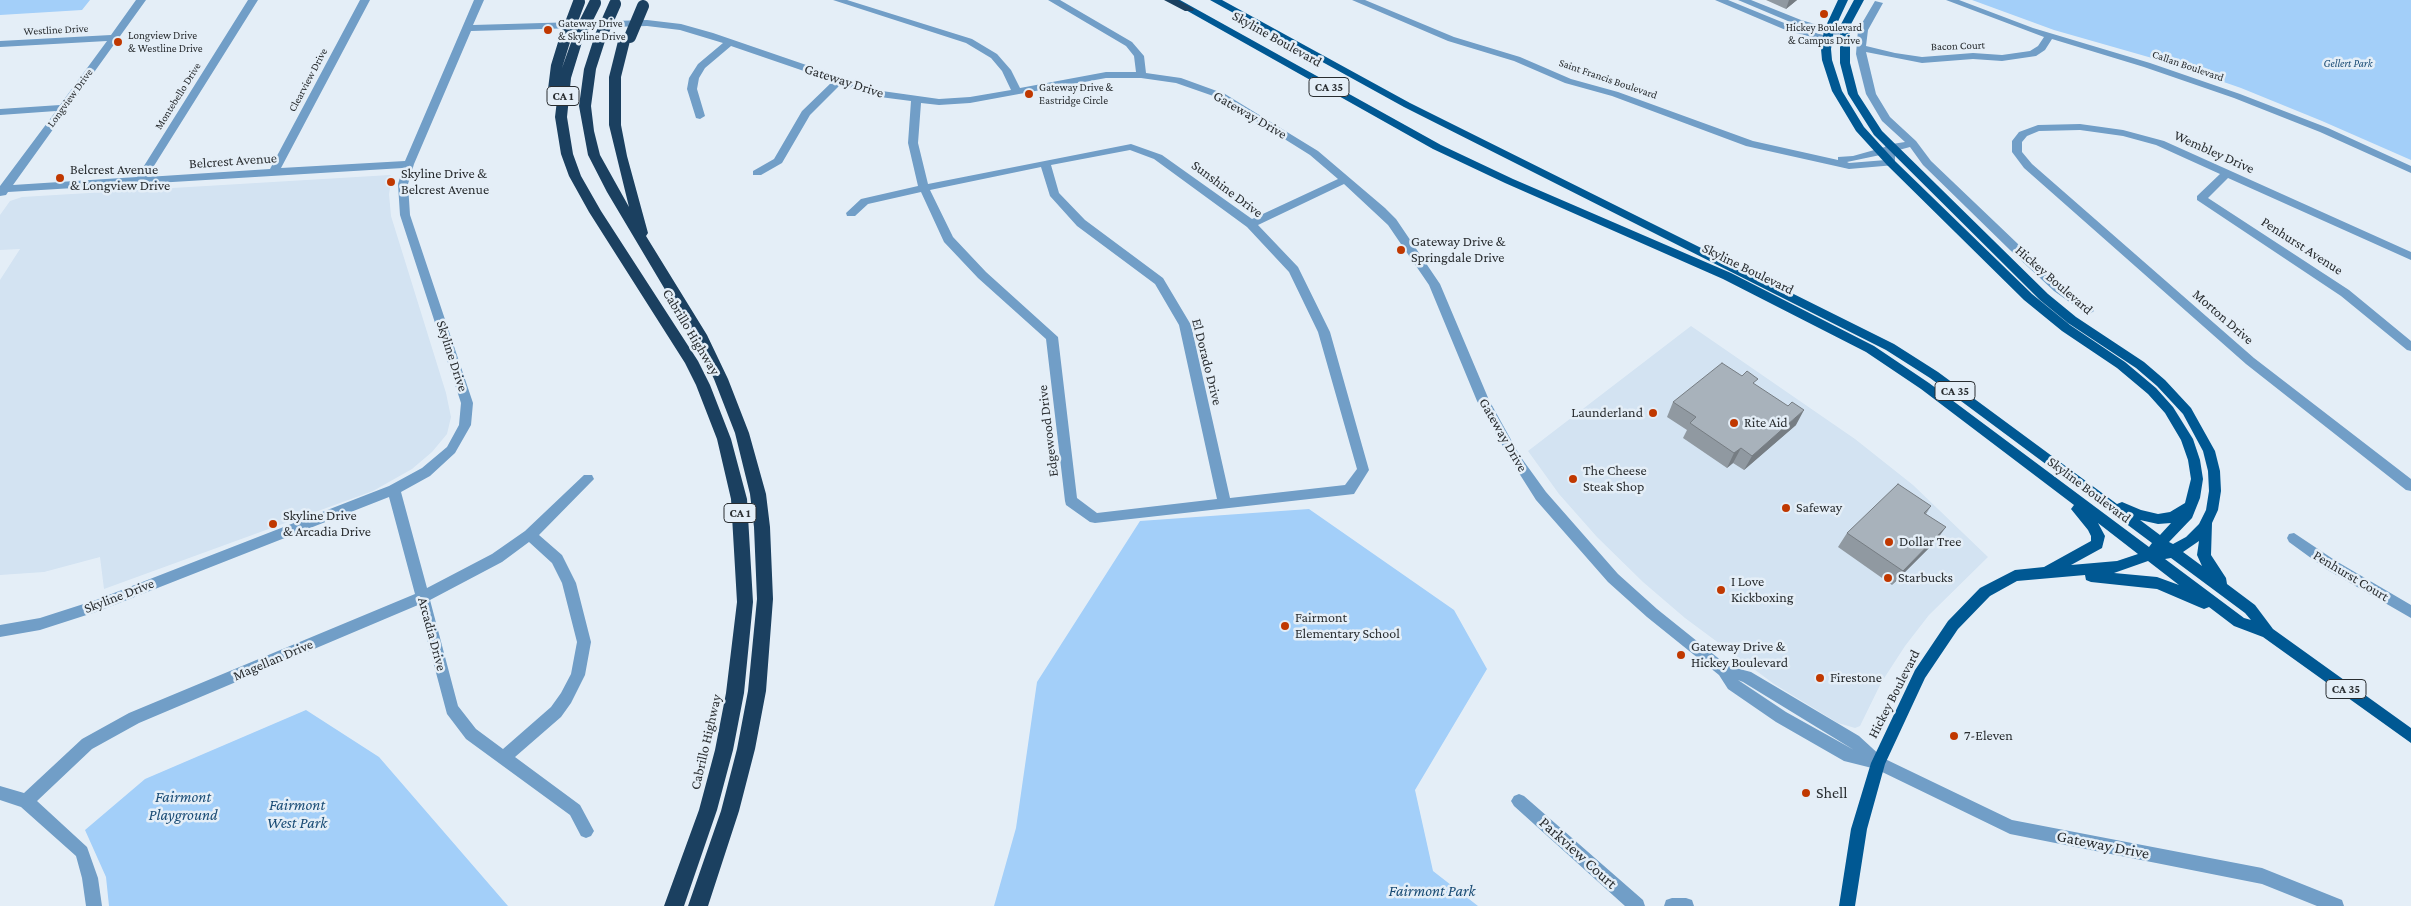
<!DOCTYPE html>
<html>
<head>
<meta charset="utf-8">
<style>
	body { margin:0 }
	canvas { display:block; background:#e4eef7 }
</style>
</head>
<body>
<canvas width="2411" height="906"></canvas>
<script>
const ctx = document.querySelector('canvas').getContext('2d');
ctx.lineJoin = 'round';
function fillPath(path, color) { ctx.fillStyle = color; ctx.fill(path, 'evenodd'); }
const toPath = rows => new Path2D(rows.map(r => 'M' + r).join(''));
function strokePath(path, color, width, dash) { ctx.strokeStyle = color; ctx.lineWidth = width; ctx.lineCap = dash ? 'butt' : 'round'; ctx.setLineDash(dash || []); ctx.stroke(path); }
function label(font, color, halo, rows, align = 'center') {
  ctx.font = font + ' "Crimson Pro",serif'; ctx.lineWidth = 5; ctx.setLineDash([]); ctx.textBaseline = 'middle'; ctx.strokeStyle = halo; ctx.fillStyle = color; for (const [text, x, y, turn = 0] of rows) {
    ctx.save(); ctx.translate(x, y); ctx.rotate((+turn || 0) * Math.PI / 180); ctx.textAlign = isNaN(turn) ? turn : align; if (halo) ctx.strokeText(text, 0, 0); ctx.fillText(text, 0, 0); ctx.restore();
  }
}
fillPath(toPath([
	[390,175,392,177,389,194,391,216,446,393,451,417,447,434,432,452,412,469,373,491,104,589,100,557,44,572,0,575,0,280,20,249,0,250,0,215,10,201,22,197],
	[1691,326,1855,439,1913,485,1988,557,1929,615,1905,646,1881,683,1860,726,1855,728,1838,723,1774,684,1685,618,1643,582,1597,537,1559,494,1528,451]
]), '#d3e3f2');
fillPath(toPath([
	[0,0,90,0,82,10,0,15],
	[1972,0,2411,0,2411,160,2322,121,2241,88,2166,62,2054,30],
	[1309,509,1454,610,1487,669,1415,790,1433,871,1478,906,994,906,1016,828,1037,682,1140,521],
	[306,710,379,757,508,906,109,906,106,877,85,830,145,779]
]), '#a3cff9');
fillPath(toPath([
	[136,0,146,0,13,185,137,177,248,0,258,0,147,177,270,169,360,0,370,0,281,168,405,161,474,0,484,0,473,25,647,20,681,24,713,33,882,91,939,99,970,97,1011,90,1002,71,991,58,966,43,833,0,847,0,972,39,997,54,1011,70,1020,88,1106,72,1136,72,1134,56,1126,46,1048,0,1060,0,1132,42,1144,56,1146,73,1181,78,1225,94,1318,151,1385,208,1396,219,1440,284,1489,400,1520,456,1546,492,1618,574,1657,609,1728,666,1751,672,1859,736,1883,758,2012,820,2262,868,2342,900,2344,906,2317,906,2262,884,2010,834,1876,769,1844,761,1776,722,1728,689,1719,675,1647,617,1608,582,1536,500,1512,462,1477,401,1429,285,1388,225,1344,184,1258,225,1298,267,1330,332,1369,470,1354,494,1095,523,1090,522,1066,505,1065,501,1046,339,978,278,944,242,921,192,868,204,855,216,847,216,846,213,861,199,918,186,908,143,911,101,880,97,841,84,810,115,782,163,761,175,753,175,753,171,774,159,802,111,833,81,731,46,705,68,699,78,697,89,705,116,700,119,696,118,687,89,689,78,698,64,723,43,680,30,647,26,471,31,414,164,408,184,410,215,473,403,471,425,455,453,430,476,401,492,427,588,492,554,525,531,584,475,592,475,594,479,539,535,562,555,576,583,591,642,585,675,571,703,561,717,515,757,580,805,594,831,591,836,586,838,581,836,570,815,466,739,447,714,418,605,139,723,92,749,37,801,87,847,98,878,102,906,86,906,82,878,76,856,21,807,0,800,0,786,24,793,82,739,129,713,415,594,389,497,99,611,40,630,0,637,0,625,40,618,96,600,389,486,422,468,447,447,459,425,461,403,400,215,398,184,403,168,8,192,6,195,0,196,0,186,56,111,0,115,0,109,60,105,107,41,0,47,0,41,111,35,136,0],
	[1106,78,1141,78,1176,83,1219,98,1310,155,1338,179,1252,219,1162,155,1131,144,928,184,918,143,921,103,939,105,970,103,1106,78],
	[1130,150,1154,159,1247,227,1289,272,1318,332,1357,469,1345,485,1230,498,1191,325,1163,278,1085,220,1059,193,1051,165,1130,150],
	[1041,167,1050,196,1077,226,1155,284,1179,325,1217,499,1097,513,1077,498,1058,337,986,272,953,237,930,190,1041,167],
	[529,542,552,563,562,583,577,642,571,674,561,693,551,707,503,749,476,729,458,706,430,600,502,562,529,542],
	[1738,680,1743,682,1854,750,1786,712,1738,680],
	[1352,0,1365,0,1454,37,1520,57,1571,79,1618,92,1753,141,1838,160,1838,157,1853,156,1885,147,1886,145,1905,142,1882,121,1866,94,1856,54,1858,30,1875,1,1883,3,1868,30,1866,46,1895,53,1922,57,1973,53,2002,55,2030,51,2038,46,2044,37,1946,0,1959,0,2033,28,2150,63,2240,94,2328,128,2411,166,2411,173,2320,132,2234,98,2144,67,2052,39,2045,50,2036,56,2002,61,1973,59,1922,63,1866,52,1876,94,1890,117,1916,141,1931,161,2018,244,2062,285,2092,308,2094,311,2088,315,2054,291,2010,250,1923,165,1910,147,1895,151,1895,165,1849,169,1746,146,1612,96,1565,83,1514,61,1448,41,1352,0],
	[1885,154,1886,160,1849,163,1847,162,1885,154],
	[1715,0,1728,0,1794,27,1849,42,1844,45,1788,31,1715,0],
	[1738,0,1751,0,1801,20,1849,34,1844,37,1795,24,1738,0],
	[2080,124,2123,130,2164,141,2411,252,2411,260,2228,178,2208,198,2349,290,2411,341,2411,351,2407,350,2341,296,2197,200,2197,196,2220,174,2156,145,2123,136,2080,130,2039,131,2027,136,2022,142,2022,152,2032,164,2254,358,2411,479,2411,491,2406,490,2246,364,2024,168,2012,152,2012,141,2019,132,2038,125,2080,124],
	[2294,533,2336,561,2411,605,2411,618,2326,569,2289,542,2287,538,2289,534,2294,533],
	[1519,794,1524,796,1643,900,1645,906,1625,906,1514,806,1511,801,1514,796,1519,794],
	[1672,898,1686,898,1692,900,1694,906,1664,906,1666,900,1672,898]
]), '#719ec7');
fillPath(toPath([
	[1168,0,1180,0,1441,145,1513,179,1731,273,1874,346,1929,383,2149,547,2152,543,1930,378,1886,350,1404,107,1210,0,1222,0,1410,103,1894,344,1938,372,2117,504,2122,502,2141,510,2158,514,2170,512,2185,503,2191,479,2188,460,2181,440,2165,413,2148,394,2117,368,2062,331,2024,300,1887,165,1856,131,1832,91,1822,60,1821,49,1824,30,1838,0,1848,0,1834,30,1831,49,1832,60,1842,91,1864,127,1895,161,2032,294,2070,325,2125,362,2156,388,2173,407,2193,439,2200,460,2203,479,2200,498,2192,518,2169,542,2173,544,2186,537,2199,524,2206,510,2209,491,2208,471,2203,451,2183,414,2157,386,2136,368,2068,323,2040,300,1874,135,1848,94,1840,63,1840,26,1854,0,1864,0,1850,26,1850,63,1858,94,1882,131,2048,294,2076,317,2144,362,2165,380,2191,408,2215,451,2220,471,2221,491,2218,510,2212,523,2211,555,2226,578,2227,584,2255,605,2273,629,2411,728,2411,743,2263,637,2234,626,2209,607,2204,609,2199,607,2157,589,2091,582,2086,580,2085,575,2017,581,1990,596,1958,629,1925,678,1885,764,1867,829,1855,906,1839,906,1851,829,1871,763,1915,670,1948,621,1980,588,2015,570,2044,567,2091,541,2091,536,2088,530,2071,509,2074,505,1921,389,1866,352,1723,279,1505,183,1433,149,1168,0],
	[2140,520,2158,524,2171,523,2160,535,2140,520],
	[2098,523,2138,554,2117,561,2071,565,2102,548,2105,536,2098,523],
	[2199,541,2197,555,2202,566,2183,552,2199,541],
	[2171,558,2245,613,2251,620,2244,618,2165,559,2171,558],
	[2148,561,2179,585,2157,577,2114,573,2148,561]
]), '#005893');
fillPath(toPath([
	[1164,0,1178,0,1194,9,1193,11,1185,11,1164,0],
	[625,34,631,37,621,77,621,125,627,156,648,233,646,236,707,335,728,379,749,433,766,494,770,527,773,599,766,691,755,749,739,811,708,906,688,906,721,811,737,749,748,691,757,599,754,527,750,494,735,433,714,379,695,340,607,192,588,155,579,106,584,69,594,38,600,35,606,38,596,69,591,106,594,131,600,155,629,207,609,125,609,77,619,37,625,34],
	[565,36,571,39,562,68,573,37,581,37,583,39,571,78,567,117,573,154,581,176,601,211,698,361,710,385,731,439,747,499,753,602,744,693,733,750,717,810,684,906,664,906,699,810,715,750,726,693,737,602,731,499,717,439,696,385,685,363,589,212,569,176,561,154,555,117,558,92,550,91,548,89,551,65,559,39,565,36]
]), '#1b4060');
strokePath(toPath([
	[630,37,643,6],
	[600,38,615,4],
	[565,39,579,2],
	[577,39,595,3]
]), '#1b4060', 12);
fillPath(toPath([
	[1766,0,1797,0,1786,9],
	[1755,385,1796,425,1744,470,1733,463,1727,468,1683,438,1687,430,1667,417,1673,402],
	[1931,506,1926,514,1935,542,1892,585,1838,547,1847,533]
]), '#9099a1');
fillPath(toPath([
	[1789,0,1797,0,1786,9],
	[1804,410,1796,425,1744,470,1752,456],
	[1741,448,1733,463,1727,468,1734,453],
	[1946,527,1935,542,1892,585,1903,571]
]), '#767d83');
const building = toPath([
	[1722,363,1742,376,1747,371,1758,379,1753,383,1788,406,1792,402,1804,410,1752,456,1741,448,1734,453,1690,423,1696,417,1673,402,1722,363],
	[1898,484,1931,506,1924,513,1946,527,1903,571,1847,533,1898,484]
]);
fillPath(building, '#a8b2bb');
strokePath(building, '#767d83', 1);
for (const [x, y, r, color] of [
	[1824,14,5,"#c03800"],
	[548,30,5,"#c03800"],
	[118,42,5,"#c03800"],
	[1029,94,5,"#c03800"],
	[60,178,5,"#c03800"],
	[391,182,5,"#c03800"],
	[1401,250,5,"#c03800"],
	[1653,413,5,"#c03800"],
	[1734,423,5,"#c03800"],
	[1573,479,5,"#c03800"],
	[1786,508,5,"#c03800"],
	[273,524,5,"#c03800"],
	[1889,542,5,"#c03800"],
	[1888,578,5,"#c03800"],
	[1721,590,5,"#c03800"],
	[1285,626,5,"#c03800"],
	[1681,655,5,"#c03800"],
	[1820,678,5,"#c03800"],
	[1954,736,5,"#c03800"],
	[1806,793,5,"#c03800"]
]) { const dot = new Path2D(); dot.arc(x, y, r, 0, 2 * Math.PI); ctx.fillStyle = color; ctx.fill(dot); strokePath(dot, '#e4eef7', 2); }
label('11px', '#292d30', '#e4eef7', [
	["Gateway Drive",558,24],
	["& Skyline Drive",558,37],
	["Hickey Boulevard",1824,28,"center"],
	["& Campus Drive",1824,41,"center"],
	["Longview Drive",128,36],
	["& Westline Drive",128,49],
	["Gateway Drive &",1039,88],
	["Eastridge Circle",1039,101]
], 'left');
label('11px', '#292d30', '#e4eef7', [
	["Westline Drive",56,30,-3],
	["Bacon Court",1958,46,-2],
	["Callan Boulevard",2188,66,19],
	["Saint Francis Boulevard",1608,79,19],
	["Clearview Drive",308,80,-62],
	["Montebello Drive",178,96,-58],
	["Longview Drive",70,98,-54]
]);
label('italic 11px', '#1a4c75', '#e4eef7', [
	["Gellert Park",2348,64]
]);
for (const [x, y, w] of [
	[1329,87,40],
	[563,96,32],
	[1955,391,40],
	[740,513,32],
	[2346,689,40]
]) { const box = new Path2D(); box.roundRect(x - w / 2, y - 9.5, w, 19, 4); ctx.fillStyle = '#e4eef7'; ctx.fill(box); strokePath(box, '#292d30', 1); }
label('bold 12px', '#292d30', null, [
	["CA 35",1329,87],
	["CA 1",563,96],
	["CA 35",1955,391],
	["CA 1",740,513],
	["CA 35",2346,689]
]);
label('14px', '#292d30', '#e4eef7', [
	["Skyline Boulevard",1277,39,29],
	["Gateway Drive",844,81,18],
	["Gateway Drive",1250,115,30],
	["Wembley Drive",2214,152,24],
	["Belcrest Avenue",233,161,-4],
	["Sunshine Drive",1227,189,37],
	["Penhurst Avenue",2302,246,33],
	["Skyline Boulevard",1748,269,26],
	["Hickey Boulevard",2054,280,41],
	["Morton Drive",2223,317,41],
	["Cabrillo Highway",691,332,59],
	["Skyline Drive",452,356,72],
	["El Dorado Drive",1207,362,76],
	["Edgewood Drive",1048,431,-97],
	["Gateway Drive",1503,435,60],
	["Skyline Boulevard",2089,490,37],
	["Penhurst Court",2351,576,31],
	["Skyline Drive",119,596,-21],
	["Arcadia Drive",432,634,75],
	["Magellan Drive",273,660,-23],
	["Hickey Boulevard",1894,694,-63],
	["Cabrillo Highway",706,742,-77]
]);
label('14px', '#292d30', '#e4eef7', [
	["Belcrest Avenue",70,170],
	["& Longview Drive",70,186],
	["Skyline Drive &",401,174],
	["Belcrest Avenue",401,190],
	["Gateway Drive &",1411,242],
	["Springdale Drive",1411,258],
	["Launderland",1643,413,"right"],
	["Rite Aid",1744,423],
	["The Cheese",1583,471],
	["Steak Shop",1583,487],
	["Safeway",1796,508],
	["Skyline Drive",283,516],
	["& Arcadia Drive",283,532],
	["Dollar Tree",1899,542],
	["Starbucks",1898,578],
	["I Love",1731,582],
	["Kickboxing",1731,598],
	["Fairmont",1295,618],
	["Elementary School",1295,634],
	["Gateway Drive &",1691,647],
	["Hickey Boulevard",1691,663],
	["Firestone",1830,678],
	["7-Eleven",1964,736]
], 'left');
label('16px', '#292d30', '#e4eef7', [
	["Shell",1816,793]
], 'left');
label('italic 16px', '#1a4c75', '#e4eef7', [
	["Fairmont",183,797],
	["Playground",183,815],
	["Fairmont",297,805],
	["West Park",297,823],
	["Fairmont Park",1432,891]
]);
label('16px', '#292d30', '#e4eef7', [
	["Gateway Drive",2103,845,11],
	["Parkview Court",1578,853,42]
]);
</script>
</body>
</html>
